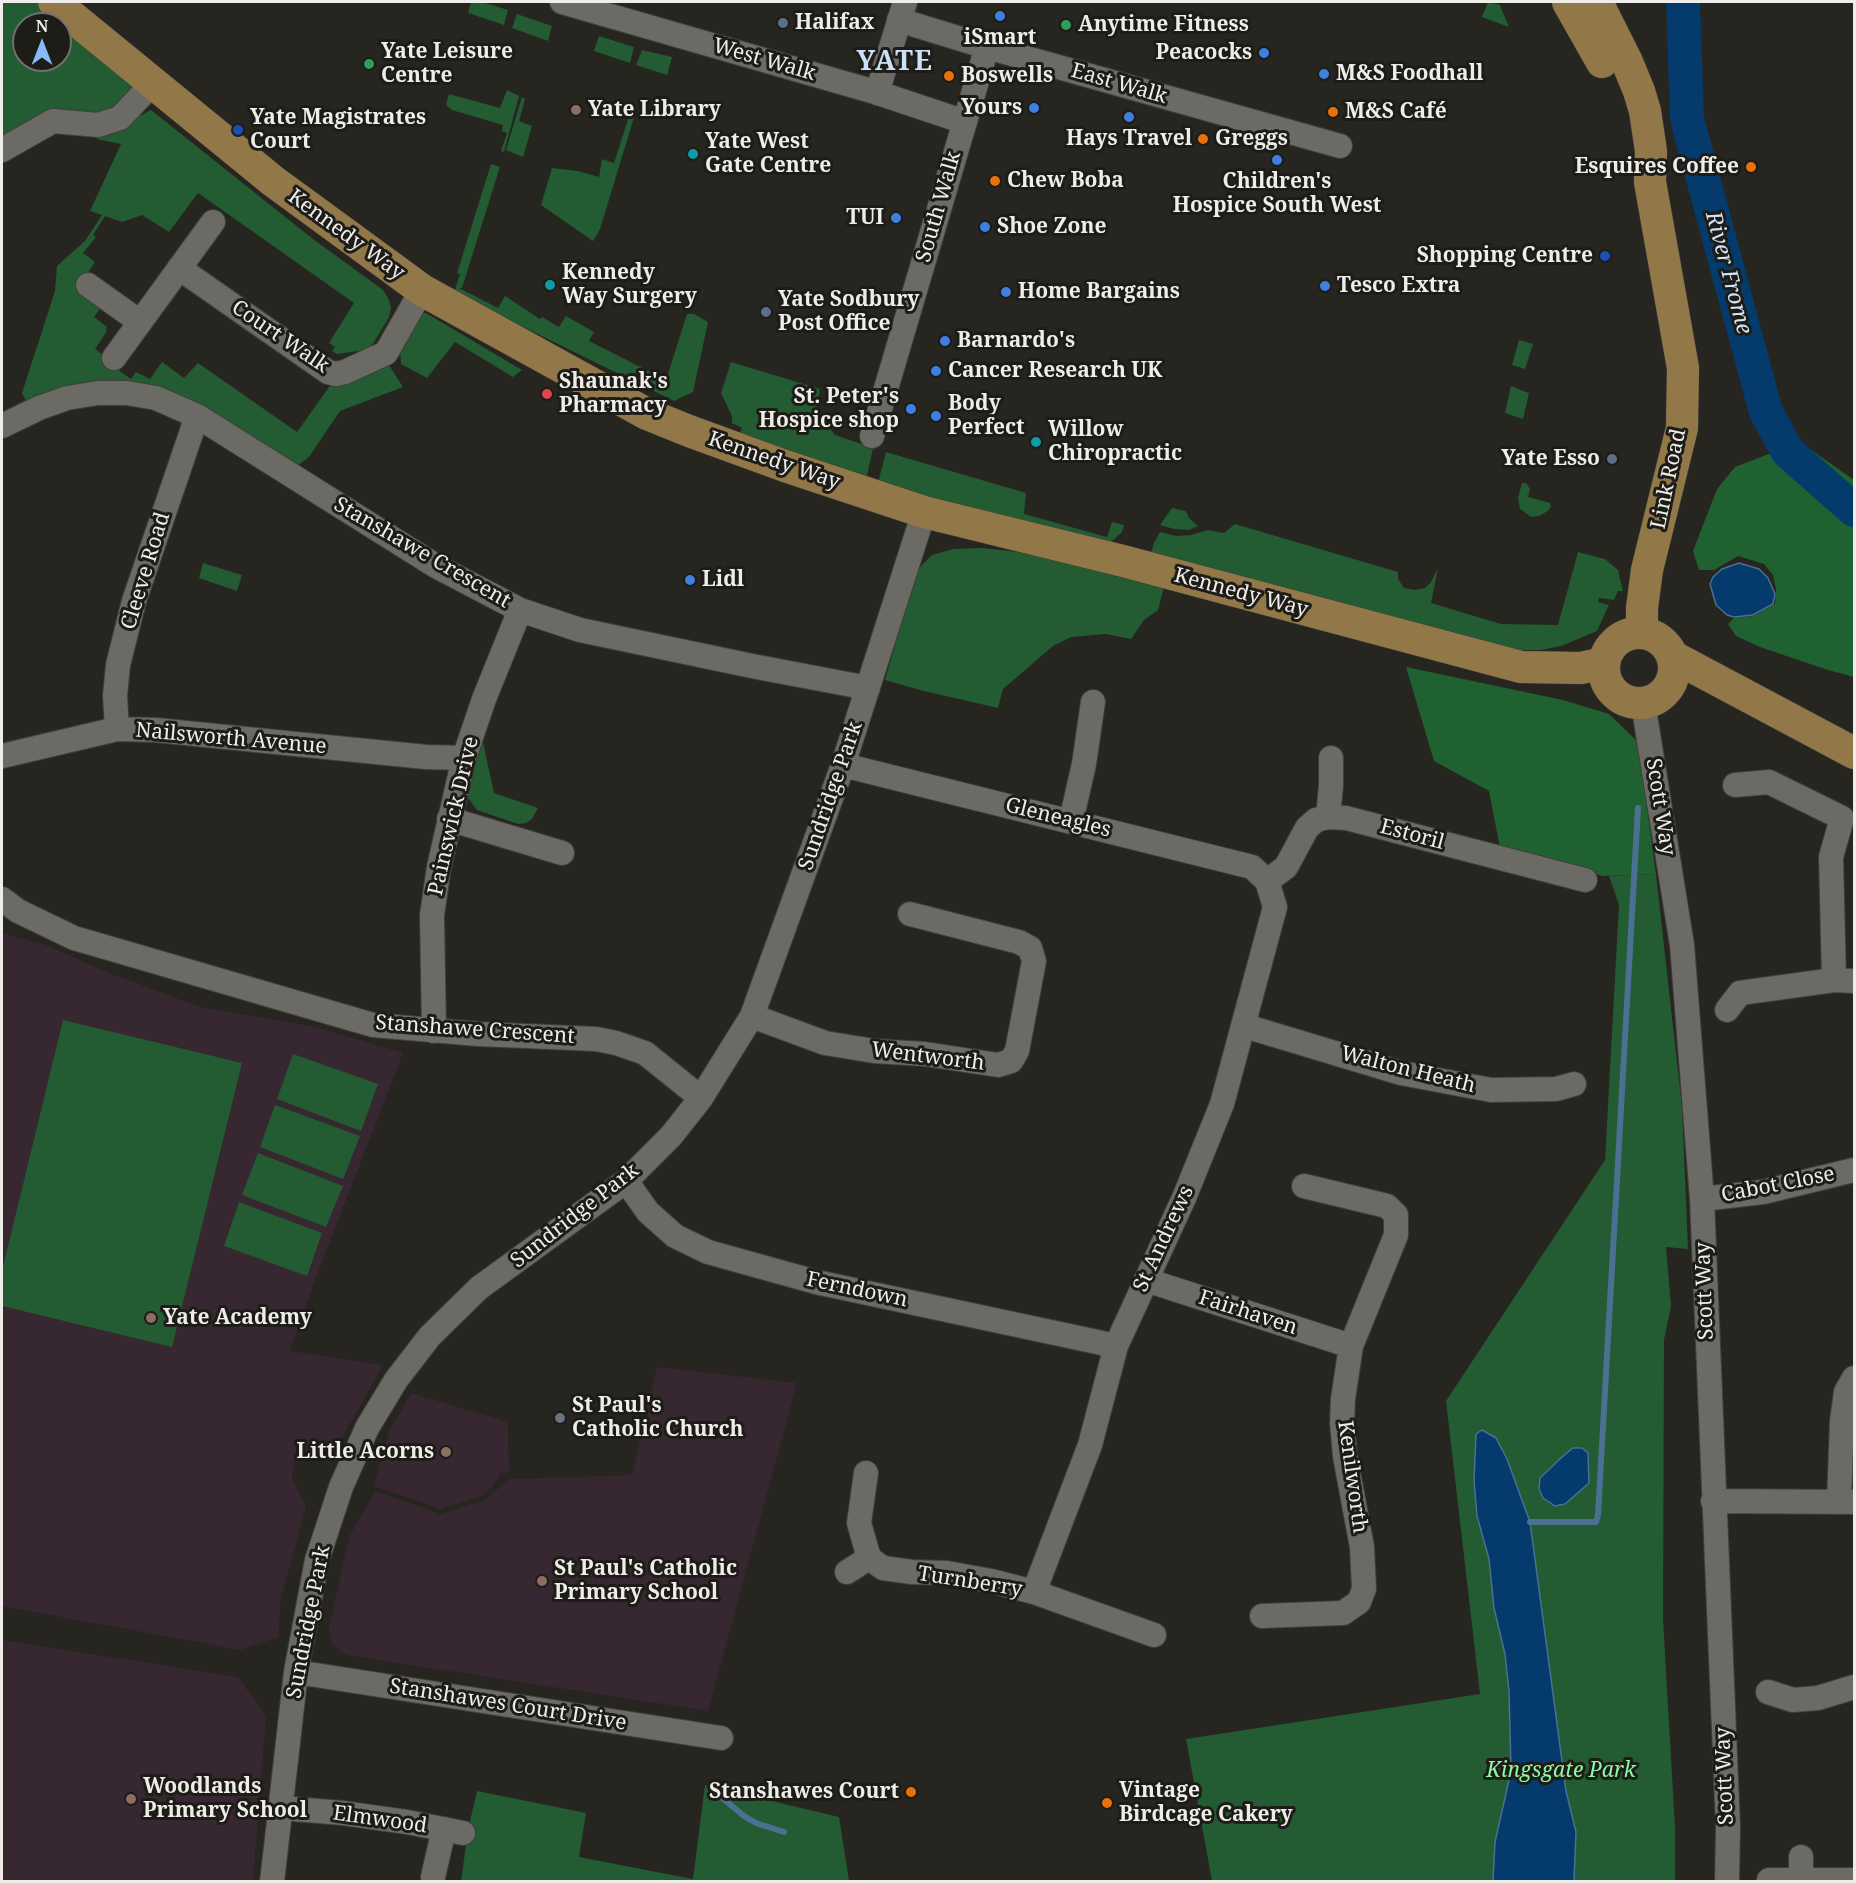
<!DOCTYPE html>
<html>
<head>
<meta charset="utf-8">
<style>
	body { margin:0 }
	#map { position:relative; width:1856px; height:1883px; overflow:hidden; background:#262520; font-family:"Noto Serif",serif }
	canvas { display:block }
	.frame { position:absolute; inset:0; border:3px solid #eeedea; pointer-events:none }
	.north { position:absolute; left:12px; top:12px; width:60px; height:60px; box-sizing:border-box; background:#1d1c17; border:2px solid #71706b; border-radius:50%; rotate:0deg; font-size:16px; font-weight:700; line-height:24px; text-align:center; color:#eeedea }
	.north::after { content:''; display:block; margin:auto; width:21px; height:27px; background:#86bbfb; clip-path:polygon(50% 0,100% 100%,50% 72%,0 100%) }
</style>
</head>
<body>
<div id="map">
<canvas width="1856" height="1883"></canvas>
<div class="frame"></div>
<div class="north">N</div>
</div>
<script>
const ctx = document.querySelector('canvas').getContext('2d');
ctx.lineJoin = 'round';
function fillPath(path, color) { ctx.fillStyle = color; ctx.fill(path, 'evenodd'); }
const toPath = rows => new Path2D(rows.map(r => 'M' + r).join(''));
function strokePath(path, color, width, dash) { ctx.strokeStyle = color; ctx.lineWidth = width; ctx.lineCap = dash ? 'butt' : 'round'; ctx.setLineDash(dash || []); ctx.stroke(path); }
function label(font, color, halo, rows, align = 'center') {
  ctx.font = font + ' "Noto Serif",serif'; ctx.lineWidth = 6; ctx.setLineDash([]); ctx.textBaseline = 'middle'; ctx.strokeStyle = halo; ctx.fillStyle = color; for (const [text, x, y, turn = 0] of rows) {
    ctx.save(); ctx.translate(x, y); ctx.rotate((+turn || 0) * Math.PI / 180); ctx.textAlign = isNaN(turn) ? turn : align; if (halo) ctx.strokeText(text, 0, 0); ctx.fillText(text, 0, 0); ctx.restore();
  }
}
fillPath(toPath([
	[2,933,46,945,109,973,200,1007,316,1027,403,1053,313,1285,290,1351,383,1365,342,1438,294,1459,292,1478,306,1507,280,1602,279,1637,240,1650,2,1606],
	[657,1367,797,1383,708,1711,346,1655,332,1644,329,1627,350,1535,376,1491,440,1514,485,1500,509,1479,632,1475],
	[411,1393,508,1422,509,1472,501,1473,492,1487,482,1496,440,1509,374,1486,389,1432],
	[2,1640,238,1677,266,1716,253,1881,2,1881]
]), '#372731');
fillPath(toPath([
	[2,2,38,2,129,75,134,90,113,117,2,141],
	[24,24,60,24,60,60,24,60],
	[471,2,482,2,508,10,504,25,468,13],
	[1488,2,1500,5,1509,27,1482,17],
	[517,14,552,26,548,41,512,28],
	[599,36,634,47,630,63,594,51],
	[642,50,672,57,667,75,636,65],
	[507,90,519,96,504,152,501,151,507,133,502,131,503,125,452,110,446,105,449,94,500,108],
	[522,97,525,99,519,121,532,126,523,157,506,150],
	[151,110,313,239,383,290,389,300,391,308,389,317,373,344,366,350,337,354,332,351,335,347,329,343,354,303,198,193,169,232,142,215,122,222,105,216,93,235,96,237,83,253,95,262,77,289,102,306,94,317,107,327,106,329,107,331,95,349,106,357,104,360,131,379,136,372,150,379,162,362,184,378,198,363,297,432,334,380,387,362,403,387,340,411,309,457,289,472,166,399,27,403,22,393,55,291,57,266,85,241,102,215,90,211,121,144,96,139],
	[631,110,635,114,600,229,593,241,541,205,552,168,578,171,599,177,602,159,614,163],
	[491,164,500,167,462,288,459,288,498,308,505,296,540,319,542,317,559,327,566,316,594,332,589,341,666,380,687,314,694,314,708,322,693,392,674,401,454,293,460,274,457,273],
	[419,313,426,313,522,370,513,377,455,342,427,378,401,364,400,347],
	[1519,340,1533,344,1525,369,1512,365],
	[731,362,820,389,816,412,835,435,873,448,866,480,738,437,742,428,732,423,732,416,721,393],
	[1511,386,1529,393,1523,419,1505,413],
	[886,452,1026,493,1024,514,1107,537,1112,522,1124,525,1122,532,1112,541,1102,546,878,483],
	[1522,483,1526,483,1530,489,1528,497,1550,503,1551,507,1548,511,1539,516,1531,517,1520,509,1518,498],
	[1172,508,1186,511,1189,518,1198,526,1189,530,1174,529,1160,525],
	[1235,524,1398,572,1398,579,1404,588,1415,590,1425,588,1431,582,1438,568,1431,603,1501,624,1558,625,1578,552,1605,559,1618,570,1623,591,1618,591,1614,600,1599,598,1598,602,1609,605,1597,631,1561,646,1541,650,1507,650,1150,556,1154,543,1160,532,1176,536,1191,535,1208,530,1224,533],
	[982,548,1019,552,1095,568,1164,587,1158,610,1144,620,1131,639,1106,634,1071,637,1053,646,1003,689,998,708,924,691,885,680,916,571,932,555,953,549],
	[203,563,242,575,237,591,199,578],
	[481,733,494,793,538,808,532,819,526,823,518,824,477,810,468,798,465,787],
	[1656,874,1682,1107,1688,1249,1666,1247,1671,1307,1664,1340,1663,1618,1675,1828,1675,1881,1212,1881,1186,1739,1480,1694,1446,1401,1605,1160,1619,905,1609,876],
	[63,1020,242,1063,172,1347,2,1306,2,1271],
	[293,1054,378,1084,361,1131,277,1099],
	[275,1105,360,1136,343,1179,260,1147],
	[258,1153,343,1186,326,1227,242,1195],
	[239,1202,322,1233,307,1276,224,1246],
	[705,1785,839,1817,849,1881,461,1882,468,1830,477,1791,586,1813,579,1857,693,1879]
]), '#235b32');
fillPath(toPath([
	[1800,442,1854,480,1854,677,1828,670,1760,647,1736,636,1728,624,1734,618,1754,616,1775,604,1776,589,1773,575,1764,564,1738,556,1714,570,1699,570,1693,551,1717,489,1735,467],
	[1406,667,1563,700,1609,714,1638,742,1656,874,1603,876,1500,848,1489,791,1434,761]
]), '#206132');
const water = toPath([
	[1739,563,1759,569,1768,578,1775,594,1773,604,1753,615,1734,617,1727,615,1716,605,1710,584,1713,577,1722,569,1739,563],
	[1482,1430,1496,1438,1507,1459,1530,1522,1566,1791,1576,1832,1574,1881,1493,1881,1495,1842,1511,1771,1509,1691,1505,1654,1494,1608,1489,1559,1477,1516,1474,1480,1476,1434,1482,1430],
	[1573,1448,1582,1448,1588,1453,1589,1483,1565,1504,1555,1506,1543,1498,1539,1489,1540,1478,1562,1457,1573,1448]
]);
fillPath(water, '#043b6c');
strokePath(water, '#4a7092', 1.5);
strokePath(toPath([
	[1530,1522,1596,1522,1598,1515,1638,808],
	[720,1796,744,1816,756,1823,784,1832]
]), '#4a7092', 6);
strokePath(toPath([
	[1683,2,1687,119,1766,412,1788,452,1854,510]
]), '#043b6c', 34);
const minor = toPath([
	[562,2,875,92,965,122],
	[899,20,987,47,1340,146],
	[877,93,905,2],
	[2,150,53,121,98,125,120,118,153,83],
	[179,268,328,372,336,374,345,372,386,353,422,290],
	[88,285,140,322],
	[114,358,213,222],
	[2,426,39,408,67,398,98,393,127,393,156,398,197,416,436,566,520,610,580,630,752,666,868,688],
	[872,436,987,47],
	[1643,703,1682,945,1702,1199,1728,1827,1727,1882],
	[117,729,115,696,118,665,134,601,197,416],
	[2,756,117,729,156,730,426,757,464,758],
	[843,765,1252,867,1267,881],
	[1735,785,1769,782,1842,818,1831,857,1834,980],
	[1328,817,1331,785,1331,758],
	[449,819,562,853],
	[1071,821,1084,764,1093,702],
	[1267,881,1286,867,1307,828,1316,820,1328,817,1346,818,1585,880],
	[2,899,18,911,74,938,373,1025,478,1034,596,1039,616,1043,645,1053,701,1098],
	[1727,1010,1740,993,1834,980,1854,981],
	[752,1016,825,1043,874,1051,925,1054,998,1065,1011,1061,1017,1051,1034,961,1030,948,1019,942,910,914],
	[1245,1026,1401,1073,1491,1090,1556,1089,1574,1084],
	[434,1031,432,915,439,867,464,758,484,699,520,610],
	[626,1181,648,1212,675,1236,708,1252,816,1282,1116,1346],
	[1702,1199,1763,1192,1854,1170],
	[1146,1280,1351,1346],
	[866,1473,859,1523,869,1558,883,1568,912,1572,947,1573,991,1581,1034,1592,1154,1635],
	[1713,1501,1854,1502],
	[1839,1502,1842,1421,1846,1392,1854,1378],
	[847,1572,869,1558],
	[1034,1592,1090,1445,1116,1346,1184,1198,1222,1104,1275,907,1267,881],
	[1262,1616,1343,1613,1359,1602,1364,1589,1362,1547,1345,1456,1342,1423,1343,1399,1351,1346,1396,1235,1396,1215,1387,1206,1304,1186],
	[296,1672,721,1738],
	[1768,1692,1793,1700,1818,1698,1854,1687],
	[281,1808,343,1813,407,1822,463,1833],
	[1801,1857,1801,1881],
	[433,1877,444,1829],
	[1769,1880,1854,1880],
	[272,1882,296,1672,317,1560,341,1487,367,1428,396,1380,430,1336,479,1288,626,1181,671,1136,701,1098,752,1016,843,765,924,512]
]);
const major = toPath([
	[54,2,273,181,422,290,647,414,689,431,785,466,924,512,1123,561,1521,667,1581,668,1604,663],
	[1568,2,1602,62],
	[1597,2,1627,62,1639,91,1645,111,1651,151,1650,182,1683,368,1682,428,1647,570,1642,608,1642,633],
	'1604 668a35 35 0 1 1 70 0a35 35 0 1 1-70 0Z',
	[1672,656,1854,753]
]);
strokePath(minor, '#403f3b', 26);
strokePath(major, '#403f3b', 33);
strokePath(minor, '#6b6a64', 24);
strokePath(major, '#927848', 32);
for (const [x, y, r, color] of [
	[1000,16,6,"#3f7fe0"],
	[783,23,6,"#5c6f8a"],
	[1066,25,6,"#2e9e5b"],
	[1264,53,6,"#3f7fe0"],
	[369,64,6,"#2e9e5b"],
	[1324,74,6,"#3f7fe0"],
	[949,76,6,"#e8710a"],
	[1034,108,6,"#3f7fe0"],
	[576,110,6,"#8d6e63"],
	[1333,112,6,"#e8710a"],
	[1129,117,6,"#3f7fe0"],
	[238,130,6,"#1a4fb4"],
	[1203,139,6,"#e8710a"],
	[693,154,6,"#0f9aa8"],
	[1277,160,6,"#3f7fe0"],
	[1751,167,6,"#e8710a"],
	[995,181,6,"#e8710a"],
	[896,218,6,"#3f7fe0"],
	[985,227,6,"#3f7fe0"],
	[1605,256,6,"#1a4fb4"],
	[550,285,6,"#0f9aa8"],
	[1325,286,6,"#3f7fe0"],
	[1006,292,6,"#3f7fe0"],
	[766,312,6,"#5c6f8a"],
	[945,341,6,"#3f7fe0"],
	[936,371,6,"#3f7fe0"],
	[547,394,6,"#e0444e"],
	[911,409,6,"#3f7fe0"],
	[936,416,6,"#3f7fe0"],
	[1036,442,6,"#0f9aa8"],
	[1612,459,6,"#5c6f8a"],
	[690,580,6,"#3f7fe0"],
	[151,1318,6,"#8d6e63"],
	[560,1418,6,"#6b7280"],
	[446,1452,6,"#8d6e63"],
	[542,1581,6,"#8d6e63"],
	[911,1792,6,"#e8710a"],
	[131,1799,6,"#8d6e63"],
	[1107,1803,6,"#e8710a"]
]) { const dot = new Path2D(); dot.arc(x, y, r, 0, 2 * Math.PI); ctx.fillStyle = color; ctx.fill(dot); strokePath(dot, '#1d1c17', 2); }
label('bold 21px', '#eeedea', '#1d1c17', [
	["Halifax",795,23],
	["Anytime Fitness",1078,25],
	["iSmart",1000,38,"center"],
	["Yate Leisure",381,52],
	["Centre",381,76],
	["Peacocks",1252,53,"right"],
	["M&S Foodhall",1336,74],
	["Boswells",961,76],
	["Yours",1022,108,"right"],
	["Yate Library",588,110],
	["M&S Café",1345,112],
	["Yate Magistrates",250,118],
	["Court",250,142],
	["Hays Travel",1129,139,"center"],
	["Greggs",1215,139],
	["Yate West",705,142],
	["Gate Centre",705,166],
	["Esquires Coffee",1739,167,"right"],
	["Chew Boba",1007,181],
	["Children's",1277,182,"center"],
	["Hospice South West",1277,206,"center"],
	["TUI",884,218,"right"],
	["Shoe Zone",997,227],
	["Shopping Centre",1593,256,"right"],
	["Kennedy",562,273],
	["Way Surgery",562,297],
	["Tesco Extra",1337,286],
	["Home Bargains",1018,292],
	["Yate Sodbury",778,300],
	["Post Office",778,324],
	["Barnardo's",957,341],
	["Cancer Research UK",948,371],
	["Shaunak's",559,382],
	["Pharmacy",559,406],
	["St. Peter's",899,397,"right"],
	["Hospice shop",899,421,"right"],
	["Body",948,404],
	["Perfect",948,428],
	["Willow",1048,430],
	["Chiropractic",1048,454],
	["Yate Esso",1600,459,"right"],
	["Lidl",702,580],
	["Yate Academy",163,1318],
	["St Paul's",572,1406],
	["Catholic Church",572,1430],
	["Little Acorns",434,1452,"right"],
	["St Paul's Catholic",554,1569],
	["Primary School",554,1593],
	["Woodlands",143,1787],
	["Primary School",143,1811],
	["Vintage",1119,1791],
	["Birdcage Cakery",1119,1815],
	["Stanshawes Court",899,1792,"right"]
], 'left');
label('21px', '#eeedea', '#1d1c17', [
	["West Walk",764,60,16],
	["East Walk",1119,84,16],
	["South Walk",939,207,-74],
	["Kennedy Way",346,235,36],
	["Court Walk",280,337,34],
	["Kennedy Way",774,461,19],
	["Link Road",1669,479,-78],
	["Stanshawe Crescent",422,553,30],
	["Cleeve Road",146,571,-73],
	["Kennedy Way",1241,593,15],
	["Nailsworth Avenue",231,739,5],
	["Sundridge Park",831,796,-71],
	["Scott Way",1660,807,81],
	["Painswick Drive",454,816,-77],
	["Gleneagles",1058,818,14],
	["Estoril",1412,835,15],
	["Stanshawe Crescent",475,1030,4],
	["Wentworth",928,1057,7],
	["Walton Heath",1408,1070,14],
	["Cabot Close",1778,1185,-11],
	["Sundridge Park",575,1216,-38],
	["St Andrews",1164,1239,-65],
	["Ferndown",857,1290,12],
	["Scott Way",1705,1291,-92],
	["Fairhaven",1248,1313,18],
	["Kenilworth",1352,1477,82],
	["Turnberry",970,1582,9],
	["Sundridge Park",309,1622,-79],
	["Stanshawes Court Drive",508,1705,9],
	["Scott Way",1725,1776,-92],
	["Elmwood",380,1820,8]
]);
label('italic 21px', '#8cfaa4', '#1d1c17', [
	["Kingsgate Park",1561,1771]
]);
label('italic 22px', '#d3e3f6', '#1d1c17', [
	["River Frome",1728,273,75]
]);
ctx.letterSpacing = '1.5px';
label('bold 27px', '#cce0f9', '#1d1c17', [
	["YATE",895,62]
]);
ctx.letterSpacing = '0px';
</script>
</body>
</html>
